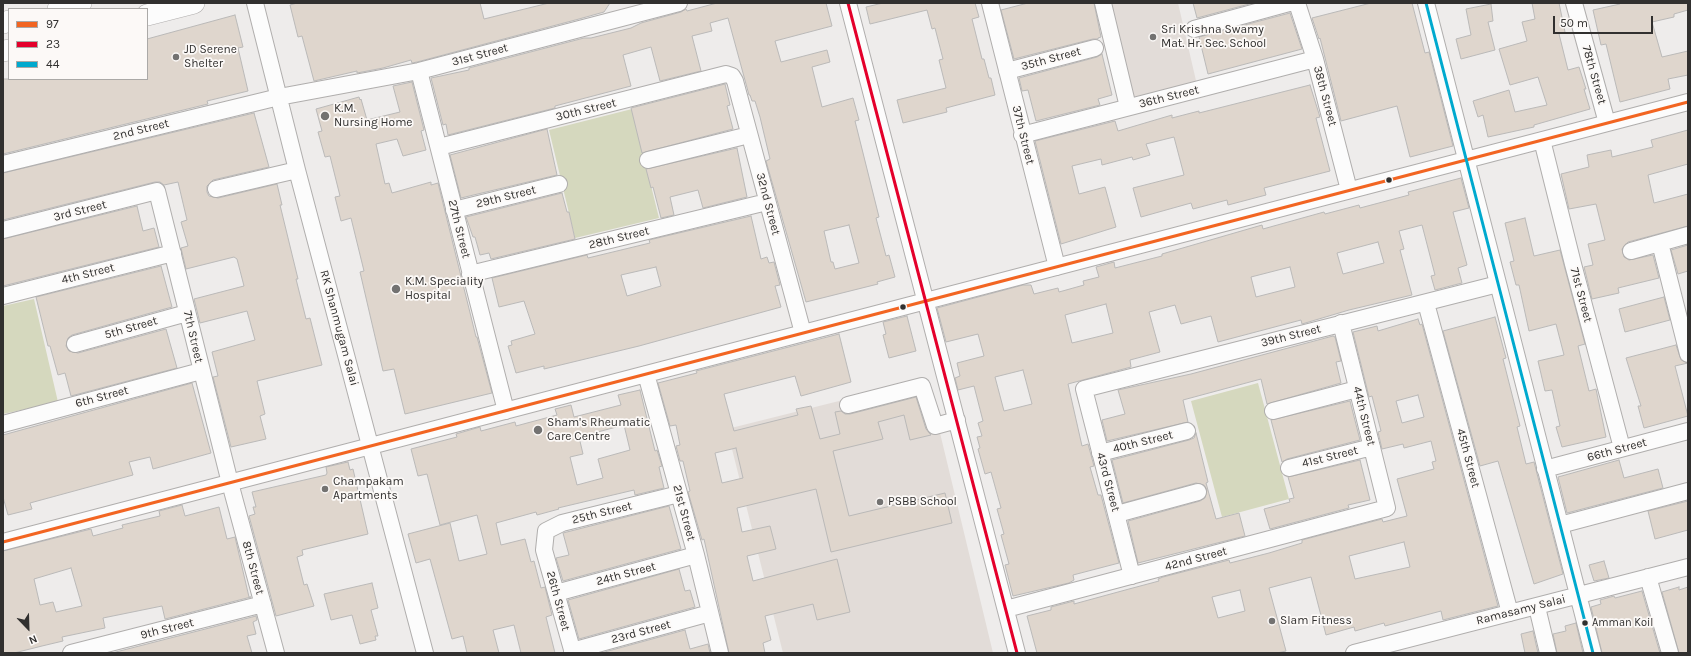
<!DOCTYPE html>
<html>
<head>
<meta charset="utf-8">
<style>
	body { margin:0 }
	#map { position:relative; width:1691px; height:656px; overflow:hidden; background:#eeeceb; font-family:Karla,sans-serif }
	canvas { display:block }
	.frame { position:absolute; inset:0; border:4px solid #31302f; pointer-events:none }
	.legend { position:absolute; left:8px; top:8px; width:140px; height:72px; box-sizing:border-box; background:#fcf9f7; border:1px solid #aba9a7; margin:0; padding:5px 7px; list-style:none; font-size:12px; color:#31302f }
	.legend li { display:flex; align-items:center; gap:8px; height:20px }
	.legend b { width:20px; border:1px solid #aba9a7 }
	.north { position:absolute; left:8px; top:608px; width:40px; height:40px; -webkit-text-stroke:3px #fcf9f7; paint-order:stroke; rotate:157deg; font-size:11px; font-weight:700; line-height:16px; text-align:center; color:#31302f }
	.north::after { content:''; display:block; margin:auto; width:14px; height:18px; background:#31302f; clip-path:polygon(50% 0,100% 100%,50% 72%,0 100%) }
	.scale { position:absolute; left:1553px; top:16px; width:100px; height:18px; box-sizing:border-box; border:2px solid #31302f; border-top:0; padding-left:5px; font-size:12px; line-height:14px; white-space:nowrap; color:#31302f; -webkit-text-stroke:3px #fcf9f7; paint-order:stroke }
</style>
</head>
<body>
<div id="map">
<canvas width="1691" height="656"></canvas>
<div class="frame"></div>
<ul class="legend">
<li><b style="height:5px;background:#f26522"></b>97</li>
<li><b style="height:5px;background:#e4002b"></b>23</li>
<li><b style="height:5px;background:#00a9ce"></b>44</li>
</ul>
<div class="north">N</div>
<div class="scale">50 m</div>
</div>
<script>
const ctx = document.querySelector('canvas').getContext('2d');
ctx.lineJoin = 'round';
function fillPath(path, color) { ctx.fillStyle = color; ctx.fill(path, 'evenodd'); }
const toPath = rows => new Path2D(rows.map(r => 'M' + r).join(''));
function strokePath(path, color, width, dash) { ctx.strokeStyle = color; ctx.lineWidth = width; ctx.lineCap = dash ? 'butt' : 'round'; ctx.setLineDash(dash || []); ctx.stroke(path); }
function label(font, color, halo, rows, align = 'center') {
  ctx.font = font + ' Karla,sans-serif'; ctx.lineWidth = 3.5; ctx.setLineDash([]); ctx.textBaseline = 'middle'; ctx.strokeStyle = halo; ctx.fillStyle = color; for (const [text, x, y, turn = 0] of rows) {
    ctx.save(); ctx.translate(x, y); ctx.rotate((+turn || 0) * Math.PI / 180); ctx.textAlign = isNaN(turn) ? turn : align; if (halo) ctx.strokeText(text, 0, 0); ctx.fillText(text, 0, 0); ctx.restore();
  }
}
fillPath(toPath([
	[1106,3,1178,3,1197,85,1130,100],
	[927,379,993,653,783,653,727,429]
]), '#e2dcd8');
fillPath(toPath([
	[632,109,659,218,575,238,549,130],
	[34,299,58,402,3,414,3,306],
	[1258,383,1289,499,1222,517,1191,401]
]), '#d5d8be');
const building = toPath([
	[297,3,480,3,484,19,549,3,610,3,604,12,579,19,417,62,412,63,411,60,383,68,357,73,357,71,314,81,302,36,298,37,290,5,297,3],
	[717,3,826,3,832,26,775,41,781,62,827,50,830,62,812,67,822,107,853,98,859,120,855,121,879,217,876,218,886,256,889,255,895,277,877,282,878,284,806,302,766,161,770,159,760,117,755,101,752,101,750,95,749,95,728,18,710,23,712,31,692,36,701,71,660,81,651,47,623,55,631,86,555,106,555,108,448,135,446,124,443,125,431,78,469,70,469,68,584,38,591,38,631,28,641,23,681,12,686,9,687,11,717,3],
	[849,225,859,263,835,269,833,262,831,262,824,231,849,225],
	[883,3,975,3,979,17,972,19,982,59,984,59,989,78,991,78,995,95,946,108,947,112,903,123,897,100,946,88,939,60,943,59,935,28,932,29,927,10,870,24,866,7,883,3],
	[1028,3,1094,3,1101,37,1098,38,1098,39,1093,39,1014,59,1001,10,1028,3],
	[1193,3,1253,3,1197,18,1193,3],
	[1371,3,1412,3,1425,53,1429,52,1453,146,1410,157,1397,106,1341,121,1320,38,1319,39,1312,18,1371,3],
	[1532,3,1559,3,1565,32,1559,34,1568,70,1579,67,1586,89,1584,89,1590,109,1534,125,1534,127,1488,137,1483,115,1478,117,1473,101,1509,90,1515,112,1547,105,1538,77,1510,85,1499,49,1527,41,1522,22,1535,19,1532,3],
	[1620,3,1688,3,1688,10,1674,14,1674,17,1652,22,1662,57,1688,51,1688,75,1668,79,1670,89,1620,102,1606,44,1601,45,1593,10,1620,4,1620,3],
	[1491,4,1493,21,1488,22,1495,50,1461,59,1456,39,1471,35,1466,9,1491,4],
	[1290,13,1302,49,1208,74,1199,37,1290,13],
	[235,15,243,47,238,48,248,91,207,101,208,104,3,154,3,79,147,79,147,39,235,15],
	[1102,54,1112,95,1098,99,1100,105,1036,121,1028,90,1022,91,1019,78,1097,57,1102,54],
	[412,82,424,130,421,131,426,150,403,156,397,139,376,144,385,184,389,183,392,193,431,182,431,185,438,183,476,337,477,337,492,393,405,414,394,369,383,371,360,272,364,271,351,218,341,221,335,197,340,196,330,156,325,157,318,132,322,131,316,109,359,97,360,100,361,99,367,120,400,112,393,86,412,82],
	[725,84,730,105,727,106,733,129,642,153,631,108,725,84],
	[1310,85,1320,117,1316,118,1330,171,1264,188,1266,195,1228,205,1227,200,1193,209,1191,203,1141,217,1133,188,1184,175,1174,137,1146,144,1150,155,1133,160,1132,157,1102,165,1101,159,1072,166,1079,194,1105,187,1116,227,1061,244,1035,141,1115,121,1118,131,1172,115,1172,118,1199,111,1199,113,1310,85],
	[254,113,269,167,213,180,207,186,207,192,209,196,218,198,277,184,282,205,280,205,298,279,296,279,306,319,310,318,322,365,257,381,265,414,260,416,266,439,231,447,213,377,218,376,212,352,255,340,247,311,200,323,194,299,244,286,237,259,234,257,186,269,181,248,188,246,181,222,187,220,178,182,164,185,160,182,155,182,3,220,3,173,254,113],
	[547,129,557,175,461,198,450,155,547,129],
	[1688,130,1688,164,1648,175,1654,203,1688,194,1688,226,1628,242,1622,249,1624,257,1629,260,1653,255,1659,278,1618,288,1619,293,1592,299,1584,267,1593,265,1588,244,1605,240,1596,204,1569,209,1561,174,1589,167,1587,155,1611,150,1612,157,1653,147,1651,140,1688,130],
	[737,148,747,197,703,208,698,190,670,197,674,215,661,218,653,187,651,188,646,169,737,148],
	[1461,178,1469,208,1453,212,1467,265,1458,268,1462,283,1435,290,1431,276,1435,275,1422,225,1399,231,1404,249,1400,250,1412,295,1349,310,1302,324,1301,320,1218,342,1211,316,1181,324,1175,305,1149,312,1160,352,1130,360,1131,367,1068,384,1082,446,1088,444,1094,466,1090,467,1098,495,1101,495,1119,563,1073,575,1074,580,1069,583,1013,596,1005,565,1009,564,1001,535,1004,534,997,509,1001,508,991,472,985,474,978,449,980,448,977,437,982,436,978,423,983,421,974,386,958,390,955,378,960,376,957,363,984,356,978,334,946,342,937,308,1023,285,1031,285,1034,294,1058,288,1059,292,1084,285,1083,281,1099,277,1096,267,1114,262,1115,268,1162,256,1162,254,1262,225,1263,229,1324,212,1325,214,1359,205,1360,208,1409,195,1408,192,1461,178],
	[1378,242,1384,263,1343,274,1337,253,1378,242],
	[1290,267,1295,287,1256,297,1251,277,1290,267],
	[1106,304,1113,333,1072,343,1065,315,1106,304],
	[1023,370,1032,404,1004,411,995,377,1023,370],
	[562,193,567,212,569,212,575,239,491,259,489,253,480,255,475,237,473,237,466,217,562,193],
	[137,206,143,231,154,228,159,247,3,286,3,239,137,206],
	[751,216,761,259,767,257,769,263,774,262,780,285,775,286,781,307,639,346,544,369,544,366,516,373,508,346,512,345,511,341,535,334,524,301,499,307,492,278,587,255,588,258,650,243,649,240,751,216],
	[656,267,661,286,627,296,621,275,656,267],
	[1525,218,1534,256,1560,250,1585,344,1578,346,1589,391,1596,389,1606,437,1562,447,1556,427,1560,426,1552,390,1545,391,1538,361,1564,355,1556,324,1529,331,1519,285,1516,285,1510,262,1514,261,1505,223,1525,218],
	[1688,245,1688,271,1678,274,1671,250,1688,245],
	[161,266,172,307,72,335,68,338,66,346,69,351,78,353,166,329,177,368,71,396,65,373,58,375,50,346,48,346,36,297,161,266],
	[1664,297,1670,320,1625,332,1619,309,1664,297],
	[907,316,916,351,889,358,883,335,886,334,883,322,907,316],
	[1495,317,1506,358,1503,359,1520,426,1517,427,1526,464,1534,462,1563,574,1534,584,1498,461,1480,466,1443,331,1495,317],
	[1418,319,1420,325,1422,324,1498,606,1443,620,1441,611,1385,626,1384,623,1355,631,1354,627,1326,635,1311,577,1269,588,1286,651,1277,653,1037,653,1027,616,1051,610,1051,607,1074,601,1074,604,1129,589,1159,581,1158,579,1163,577,1229,560,1230,563,1269,553,1302,543,1302,540,1382,519,1383,522,1407,516,1397,479,1434,469,1432,462,1436,461,1431,441,1404,448,1403,444,1382,449,1378,432,1381,431,1372,396,1369,397,1353,332,1377,326,1378,331,1418,319],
	[1418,395,1424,417,1402,423,1396,401,1418,395],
	[1404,542,1410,567,1355,579,1349,556,1404,542],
	[1240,590,1245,611,1218,618,1212,597,1240,590],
	[839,334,851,382,801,396,795,376,724,394,734,431,798,415,796,409,811,406,820,439,840,434,835,412,841,411,845,414,850,414,916,397,926,429,931,435,910,440,904,415,878,422,883,439,833,451,849,516,945,493,952,523,831,552,816,489,737,508,742,532,770,526,776,549,747,556,753,581,837,559,850,612,817,620,813,604,765,616,771,640,763,643,765,653,729,653,704,539,702,540,688,492,690,491,683,461,680,461,676,446,680,445,676,425,670,426,658,383,697,373,696,371,839,334],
	[736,448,743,478,722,483,715,453,736,448],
	[1333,336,1335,337,1341,361,1336,362,1341,383,1267,404,1261,379,1183,400,1188,422,1107,441,1102,420,1125,414,1118,390,1191,374,1333,336],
	[1676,345,1681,360,1688,363,1675,366,1688,416,1644,428,1638,406,1641,406,1626,358,1676,345],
	[192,383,211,453,153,469,150,457,129,462,133,475,30,503,32,509,8,515,3,497,3,435,192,383],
	[640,390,655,451,657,450,662,466,659,467,664,488,635,495,634,490,558,508,559,509,537,515,536,512,496,523,501,545,525,539,531,562,534,561,541,588,545,587,552,615,546,617,555,653,521,653,514,625,493,630,499,653,467,653,463,636,452,639,430,559,416,563,408,534,450,523,459,561,487,554,477,515,440,525,427,474,418,476,411,449,457,437,456,434,480,427,481,431,515,422,516,426,557,415,555,409,571,405,574,417,621,405,618,395,640,390],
	[624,425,630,450,598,459,603,478,577,485,570,457,583,454,579,437,624,425],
	[1350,401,1360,440,1287,459,1282,462,1271,420,1350,401],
	[1196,433,1208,482,1206,483,1216,519,1239,513,1245,536,1138,563,1128,521,1200,501,1205,498,1207,490,1204,485,1196,483,1123,503,1112,460,1189,440,1194,438,1196,433],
	[1360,460,1370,500,1348,505,1349,508,1270,529,1264,509,1290,502,1289,499,1294,498,1288,477,1360,460],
	[1619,460,1624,478,1658,469,1663,488,1567,513,1558,477,1619,460],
	[348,462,350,470,353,469,368,534,302,550,303,555,297,557,304,585,307,584,314,606,276,616,249,516,255,514,253,507,256,507,252,492,326,475,327,473,326,467,348,462],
	[1688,501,1688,530,1655,539,1648,511,1688,501],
	[182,505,185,516,219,507,227,539,235,537,249,597,251,597,165,619,162,606,103,618,105,628,62,637,63,641,42,646,14,653,3,653,3,551,91,529,93,536,123,528,122,525,160,516,159,511,182,505],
	[71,568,82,606,56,612,53,602,40,605,34,579,71,568],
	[669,506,681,549,563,581,556,558,569,555,563,533,669,506],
	[1604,561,1609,578,1594,581,1589,565,1604,561],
	[679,569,685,591,690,590,695,607,579,639,568,600,679,569],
	[372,583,378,608,371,610,378,636,375,636,376,640,360,644,352,615,331,620,324,594,372,583],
	[1679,587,1679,590,1688,587,1688,653,1679,653,1662,592,1679,587],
	[1642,591,1660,653,1602,653,1591,607,1601,604,1600,600,1614,596,1615,598,1642,591],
	[256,616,257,620,253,622,256,634,247,636,252,653,112,653,256,616],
	[1576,623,1583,653,1557,653,1553,634,1566,631,1565,626,1576,623],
	[685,630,690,649,708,644,710,653,601,653,685,630],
	[1533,631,1538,653,1525,653,1521,634,1533,631]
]);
fillPath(building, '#dfd6cd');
strokePath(building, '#bab9b8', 1);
const minor = toPath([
	[255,3,297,170,425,653],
	[848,3,1017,653],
	[990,3,1057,267],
	[1103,3,1128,107],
	[1297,3,1315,59,1349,190],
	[1426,3,1593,653],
	[1574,3,1607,123],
	[1194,29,1289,3],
	[419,71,506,411],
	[1007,71,1095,48],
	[1022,135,1315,59],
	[1542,140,1573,264,1622,448],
	[439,147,726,74,732,76,735,81,803,333],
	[648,160,749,135],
	[3,164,279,97,419,71,679,3],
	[216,189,297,170],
	[454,210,559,184],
	[3,230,157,191,230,483,276,653],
	[1660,243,1688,354],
	[1631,251,1688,235],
	[470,274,767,202],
	[3,296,173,253],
	[1426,303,1510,613],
	[75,344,187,313],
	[646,374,696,555,720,653],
	[848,405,922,386,935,426,957,420],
	[1273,411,1357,389],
	[3,424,201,371],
	[1100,453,1187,431],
	[1289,468,1372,447],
	[1545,469,1688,431],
	[1117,514,1198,492],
	[1560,525,1688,491],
	[3,542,1688,102],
	[1132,576,1084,389,1498,284],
	[1648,577,1670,653],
	[556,593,696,555],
	[1537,607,1548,653],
	[1006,609,1387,508,1341,323],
	[572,651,710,613],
	[71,653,263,604],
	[573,653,544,550,546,531,562,523,679,494],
	[1354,653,1688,567]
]);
const major = toPath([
	[58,9,81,3],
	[147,15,194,3],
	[3,23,9,21],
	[3,51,9,50]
]);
strokePath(minor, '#b0aead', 18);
strokePath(major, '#b0aead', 22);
strokePath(minor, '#fcfcfc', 16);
strokePath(major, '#fcfcfc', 21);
strokePath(toPath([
	[3,542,1688,102]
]), '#f26522', 3);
strokePath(toPath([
	[848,3,1017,653]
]), '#e4002b', 3);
strokePath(toPath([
	[1426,3,1593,653]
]), '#00a9ce', 3);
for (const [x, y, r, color] of [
	[1153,37,4,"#737271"],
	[176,57,4,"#737271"],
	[325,116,5,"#737271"],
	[1389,180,3.5,"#31302f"],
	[396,289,5,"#737271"],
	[903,307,3.5,"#31302f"],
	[538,430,5,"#737271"],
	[325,489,4,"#737271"],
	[880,502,4,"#737271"],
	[1272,621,4,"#737271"],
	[1585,623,3.5,"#31302f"]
]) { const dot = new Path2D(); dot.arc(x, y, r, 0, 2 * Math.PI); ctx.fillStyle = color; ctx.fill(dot); strokePath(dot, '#fcf9f7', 1.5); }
label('11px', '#31302f', '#fcf9f7', [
	["Amman Koil",1592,623]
], 'left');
label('12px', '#31302f', '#fcf9f7', [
	["Sri Krishna Swamy",1161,30],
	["Mat. Hr. Sec. School",1161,44],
	["JD Serene",184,50],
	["Shelter",184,64],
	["K.M.",334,109],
	["Nursing Home",334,123],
	["K.M. Speciality",405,282],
	["Hospital",405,296],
	["Sham's Rheumatic",547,423],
	["Care Centre",547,437],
	["Champakam",333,482],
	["Apartments",333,496],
	["PSBB School",888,502],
	["Slam Fitness",1280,621]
], 'left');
label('12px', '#31302f', '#fcf9f7', [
	["31st Street",480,55,-15],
	["35th Street",1051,59,-15],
	["78th Street",1594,75,74],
	["38th Street",1325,96,75],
	["36th Street",1169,97,-14],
	["30th Street",586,110,-14],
	["2nd Street",141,130,-14],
	["37th Street",1023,135,76],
	["29th Street",506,197,-14],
	["32nd Street",768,204,75],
	["3rd Street",80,211,-14],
	["27th Street",459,229,76],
	["28th Street",619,238,-14],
	["4th Street",88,274,-14],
	["71st Street",1581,295,75],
	["5th Street",131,328,-16],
	["RK Shanmugam Salai",339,328,75],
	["39th Street",1291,336,-14],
	["7th Street",193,337,77],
	["6th Street",102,397,-15],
	["44th Street",1364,416,76],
	["40th Street",1143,442,-14],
	["66th Street",1617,450,-15],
	["41st Street",1330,457,-14],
	["45th Street",1468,458,75],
	["43rd Street",1108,482,75],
	["25th Street",602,513,-14],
	["21st Street",684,513,75],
	["42nd Street",1196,559,-15],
	["8th Street",253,568,75],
	["24th Street",626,574,-15],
	["26th Street",558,601,75],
	["Ramasamy Salai",1521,610,-14],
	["9th Street",167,629,-14],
	["23rd Street",641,632,-15]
]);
</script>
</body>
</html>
